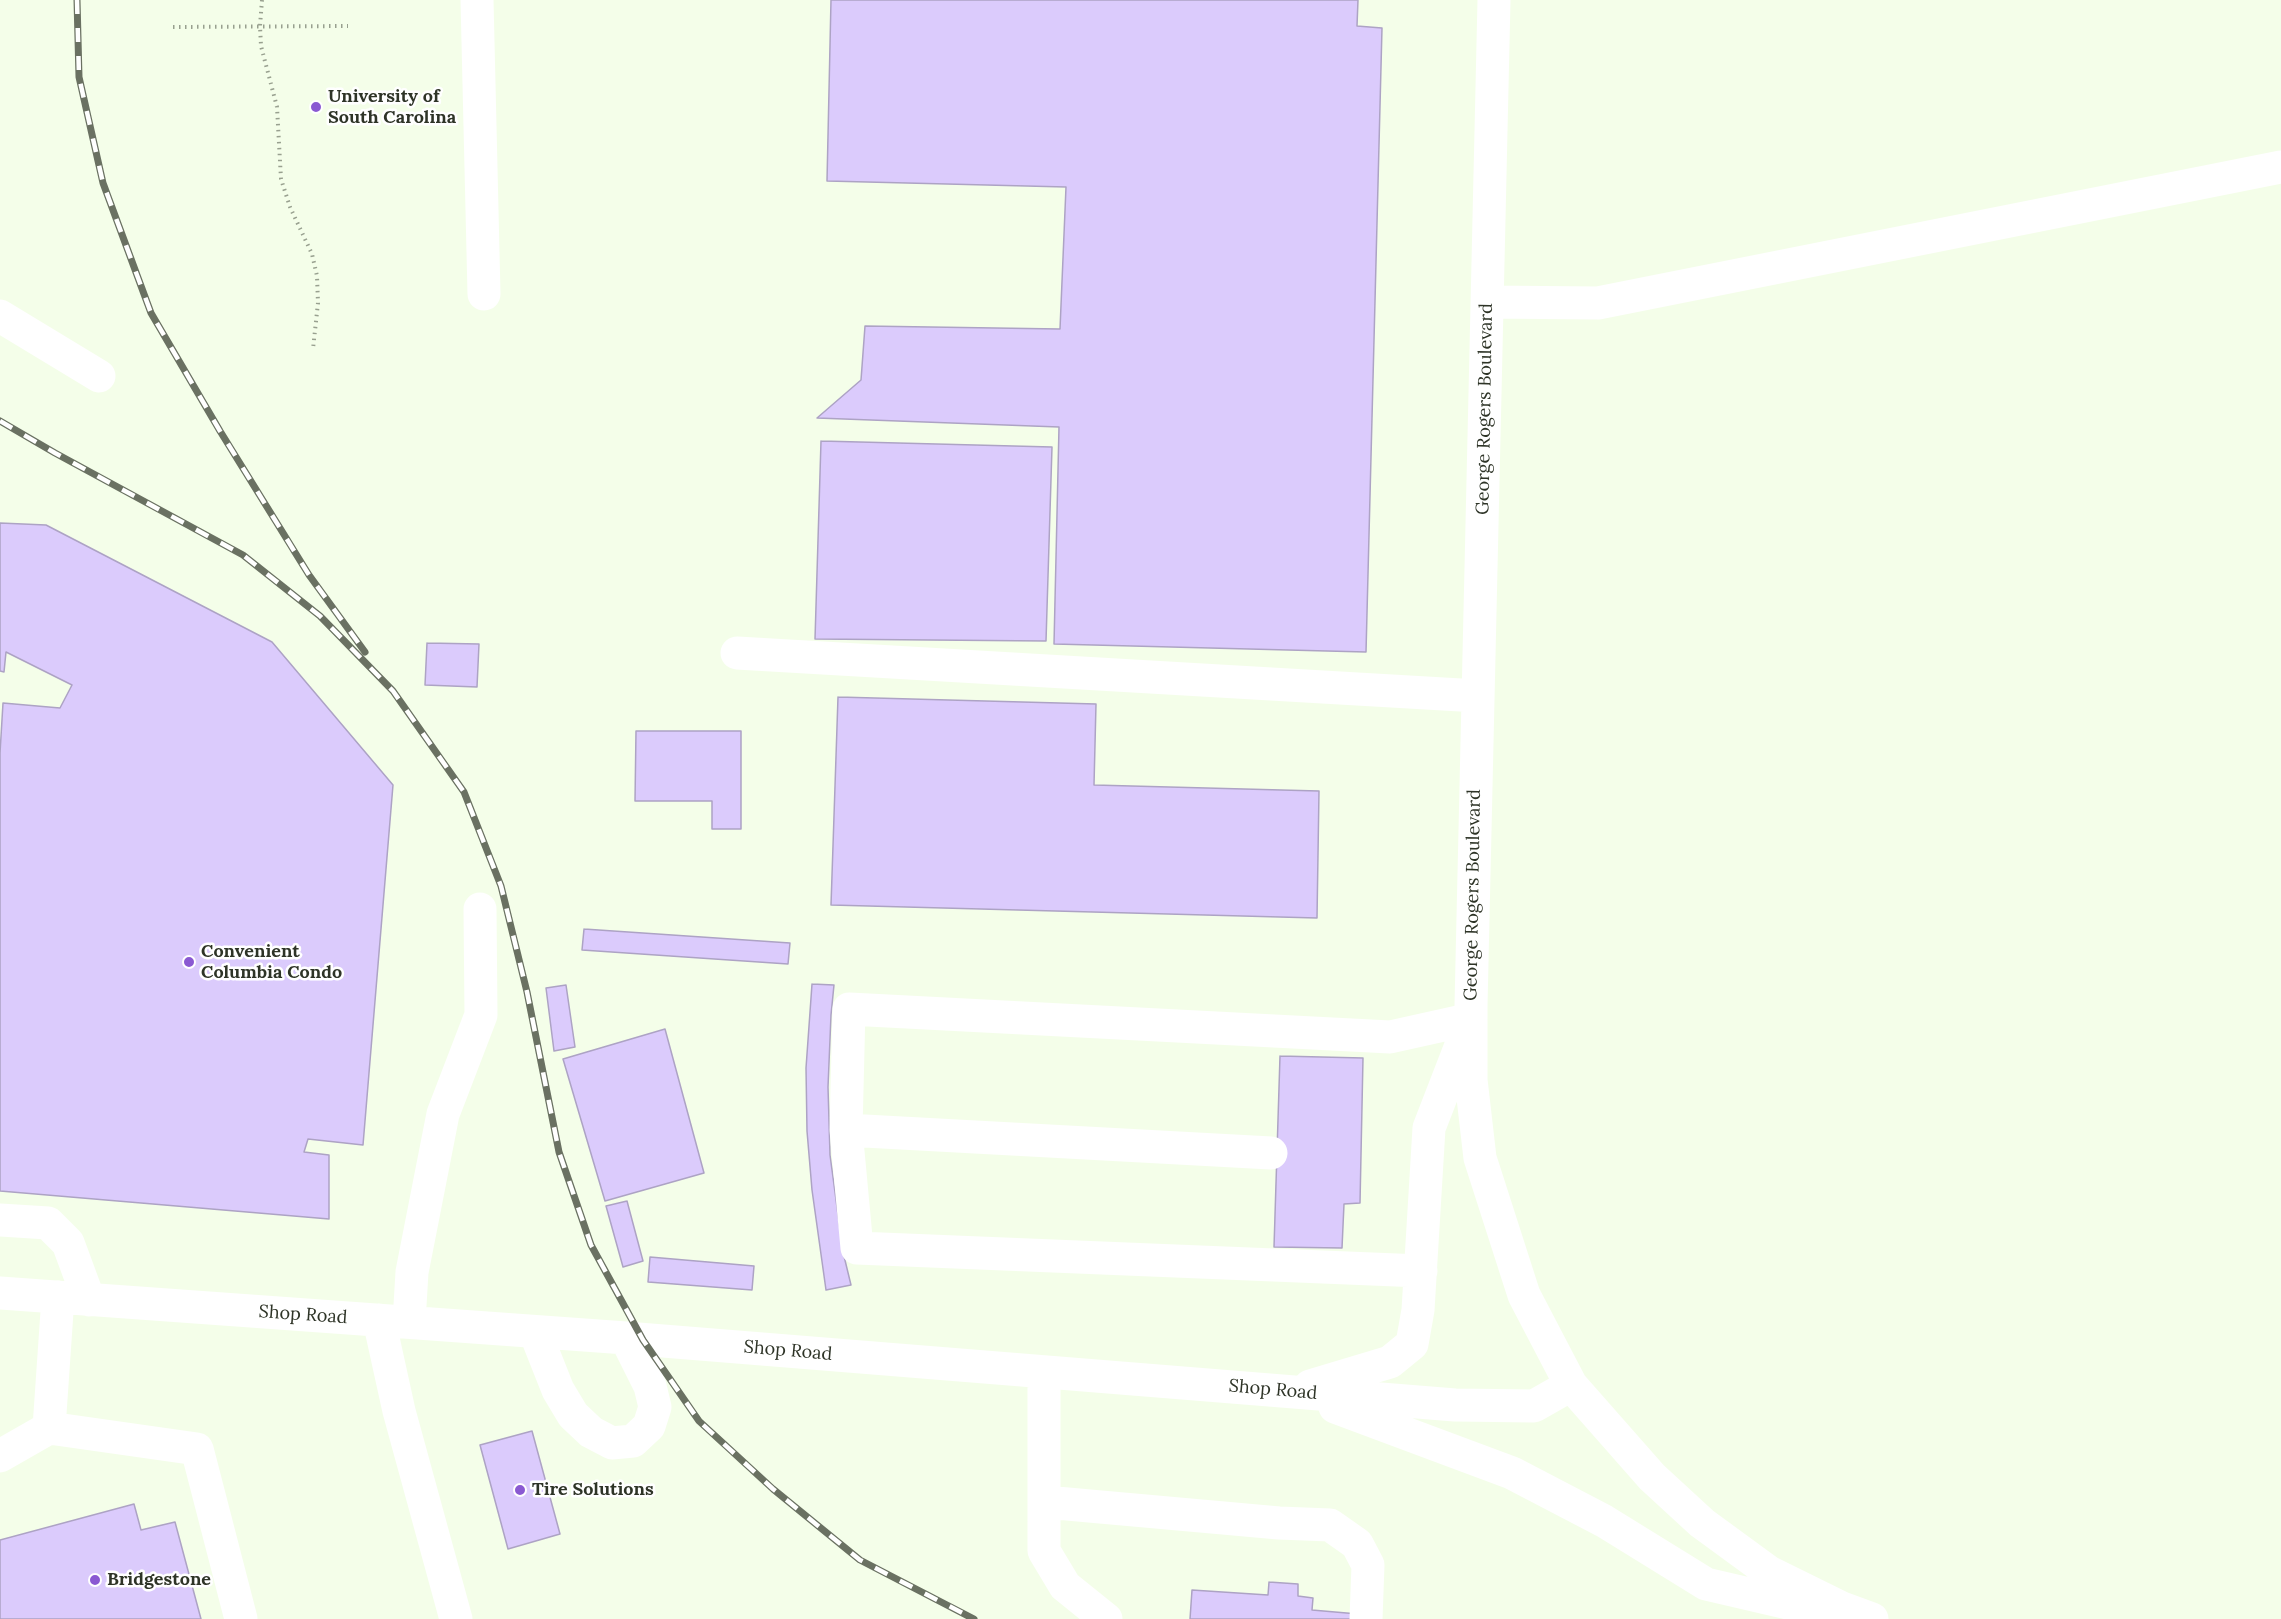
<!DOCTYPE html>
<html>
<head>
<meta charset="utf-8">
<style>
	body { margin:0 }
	canvas { display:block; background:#f4fee9 }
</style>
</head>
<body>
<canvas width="2281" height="1619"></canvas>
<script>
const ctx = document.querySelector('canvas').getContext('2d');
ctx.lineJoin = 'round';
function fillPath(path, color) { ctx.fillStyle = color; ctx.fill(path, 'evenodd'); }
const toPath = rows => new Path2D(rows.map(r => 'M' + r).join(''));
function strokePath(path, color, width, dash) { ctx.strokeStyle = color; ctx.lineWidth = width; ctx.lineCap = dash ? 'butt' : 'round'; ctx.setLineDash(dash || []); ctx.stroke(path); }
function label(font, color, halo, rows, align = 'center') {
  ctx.font = font + ' Lora,serif'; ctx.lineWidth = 5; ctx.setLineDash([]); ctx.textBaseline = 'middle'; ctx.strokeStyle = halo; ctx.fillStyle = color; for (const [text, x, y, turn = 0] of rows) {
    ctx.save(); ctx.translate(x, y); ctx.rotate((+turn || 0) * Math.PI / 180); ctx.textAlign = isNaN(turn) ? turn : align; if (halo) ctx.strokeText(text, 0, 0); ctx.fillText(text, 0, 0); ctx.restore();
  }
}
const building = toPath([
	[831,0,1358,0,1357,26,1382,28,1366,652,1054,644,1059,427,817,418,861,380,865,326,1060,329,1066,187,827,181,831,0],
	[821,441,1052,447,1046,641,815,639,821,441],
	[0,523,46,525,272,642,393,785,363,1145,308,1139,304,1152,329,1155,329,1219,0,1191,0,753,3,703,60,708,72,685,6,652,4,672,0,671,0,523],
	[427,643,479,644,477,687,425,685,427,643],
	[838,697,1096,704,1094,785,1319,791,1317,918,831,905,838,697],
	[636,731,741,731,741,829,712,829,712,801,635,801,636,731],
	[584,929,790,943,788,964,582,950,584,929],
	[812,984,834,985,831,1015,828,1087,830,1155,843,1252,851,1285,826,1290,812,1190,807,1131,806,1068,812,984],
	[566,985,575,1047,554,1051,546,988,566,985],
	[665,1029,704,1173,605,1201,563,1059,665,1029],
	[1280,1056,1363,1058,1360,1203,1344,1204,1342,1248,1274,1247,1280,1056],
	[627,1201,643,1261,623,1267,606,1206,627,1201],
	[650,1257,754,1266,752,1290,648,1282,650,1257],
	[532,1431,560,1534,508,1549,480,1445,532,1431],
	[134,1504,141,1530,175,1522,201,1619,0,1619,0,1540,134,1504],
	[1269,1582,1298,1584,1298,1596,1313,1598,1312,1610,1358,1614,1358,1619,1190,1619,1192,1590,1268,1595,1269,1582]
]);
fillPath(building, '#dbcbfc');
strokePath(building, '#ada3c4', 1.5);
strokePath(toPath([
	[262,0,260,26,261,46,277,107,281,179,290,207,312,254,317,276,318,303,313,349],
	[173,27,348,26]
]), '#98a08f', 4, [1.5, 4.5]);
strokePath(toPath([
	[477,0,484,294],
	[1494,0,1471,1005,1471,1080,1480,1158,1524,1295,1571,1385,1652,1477,1702,1523,1769,1572,1842,1608,1872,1619],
	[1488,302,1598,303,2281,167],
	[0,316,99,376],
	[737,653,1478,696],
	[846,1130,1271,1153],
	[0,1220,48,1223,68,1243,89,1300],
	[1421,1271,857,1248,846,1130,849,1009,1390,1037,1471,1019],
	[0,1293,626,1338,1455,1405,1534,1406,1571,1385],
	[379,1320,399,1411,456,1619],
	[409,1322,412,1272,443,1114,481,1015,480,909],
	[535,1332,558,1390,573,1415,591,1432,612,1443,633,1441,649,1426,655,1407,650,1386,626,1338],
	[1044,1372,1044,1551,1065,1586,1106,1619],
	[1310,1386,1390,1362,1412,1344,1418,1310,1429,1128,1465,1035],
	[1335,1407,1512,1473,1604,1521,1706,1584,1818,1610],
	[49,1428,197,1449,241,1619],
	[0,1456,49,1428,58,1297],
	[1045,1502,1279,1523,1330,1525,1357,1544,1368,1565,1366,1619]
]), '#fff', 33);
const rail = toPath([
	[77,0,79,77,103,183,151,313,220,431,309,575,365,652],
	[0,421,55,453,243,555,320,616,393,691,464,792,501,886,527,992,559,1152,591,1245,643,1340,699,1421,773,1489,860,1560,974,1619]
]);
strokePath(rail, '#6a7162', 7);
strokePath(rail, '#fff', 4.5, [14]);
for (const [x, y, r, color] of [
	[316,107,6,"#8a59d2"],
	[189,962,6,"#8a59d2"],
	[520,1490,6,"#8a59d2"],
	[95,1580,6,"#8a59d2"]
]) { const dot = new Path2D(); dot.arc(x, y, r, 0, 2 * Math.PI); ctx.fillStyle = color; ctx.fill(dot); strokePath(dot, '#fff', 2); }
label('bold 18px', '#2e3427', '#fff', [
	["University of",328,97],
	["South Carolina",328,118],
	["Convenient",201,952],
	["Columbia Condo",201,973],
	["Tire Solutions",532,1490],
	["Bridgestone",107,1580]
], 'left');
label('18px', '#2e3427', '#fff', [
	["George Rogers Boulevard",1485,409,-89],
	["George Rogers Boulevard",1473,895,-89],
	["Shop Road",303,1315,4],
	["Shop Road",788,1351,5],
	["Shop Road",1273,1390,5]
]);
</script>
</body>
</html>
